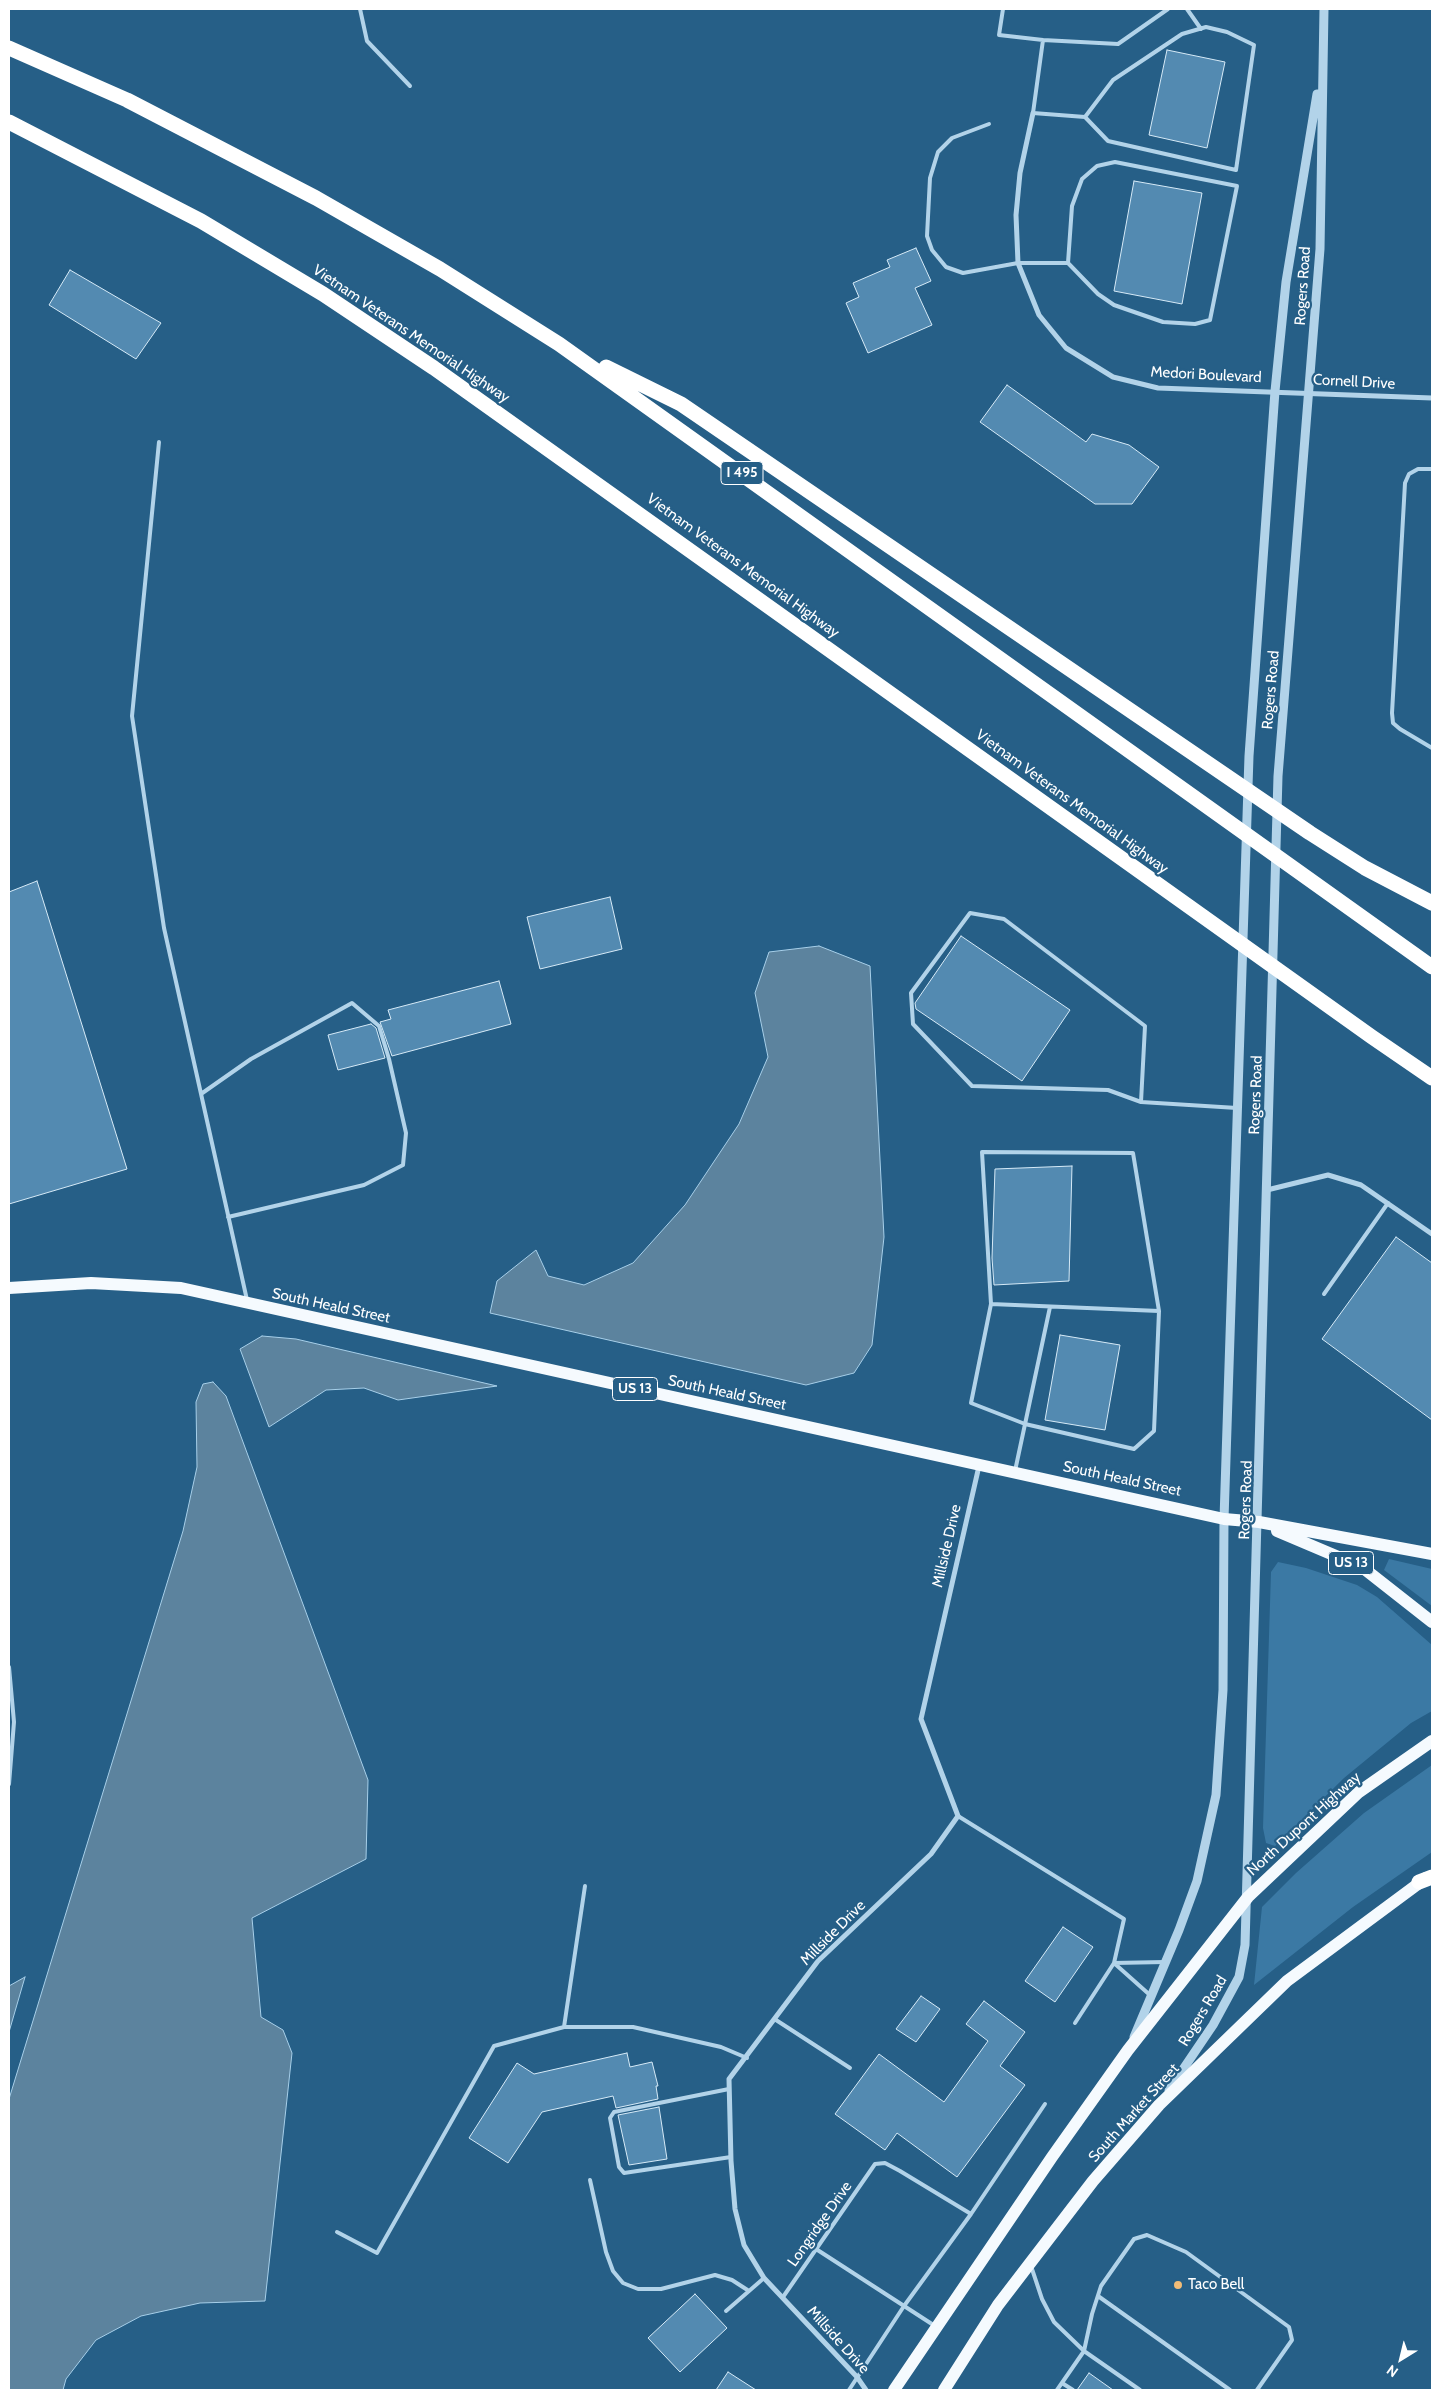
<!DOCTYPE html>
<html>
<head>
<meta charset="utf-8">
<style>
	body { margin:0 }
	#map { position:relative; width:1441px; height:2399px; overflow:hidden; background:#265f87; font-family:Cabin,sans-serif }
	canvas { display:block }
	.frame { position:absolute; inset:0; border:10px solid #fff; pointer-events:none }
	.north { position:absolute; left:1376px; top:2334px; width:50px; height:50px; -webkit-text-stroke:4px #265f87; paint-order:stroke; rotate:216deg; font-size:14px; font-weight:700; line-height:20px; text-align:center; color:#fff }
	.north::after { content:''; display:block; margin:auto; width:18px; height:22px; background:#fff; clip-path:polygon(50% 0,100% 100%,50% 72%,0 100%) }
</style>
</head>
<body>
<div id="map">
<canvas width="1441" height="2399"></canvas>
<div class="frame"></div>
<div class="north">N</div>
</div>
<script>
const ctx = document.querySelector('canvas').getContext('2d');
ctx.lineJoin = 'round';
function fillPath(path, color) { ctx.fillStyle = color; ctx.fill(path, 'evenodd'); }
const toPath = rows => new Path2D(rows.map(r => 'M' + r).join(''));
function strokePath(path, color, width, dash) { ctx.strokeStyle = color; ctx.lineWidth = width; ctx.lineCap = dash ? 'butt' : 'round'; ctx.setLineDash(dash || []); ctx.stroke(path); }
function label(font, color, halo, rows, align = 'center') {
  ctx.font = font + ' Cabin,sans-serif'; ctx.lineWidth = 4.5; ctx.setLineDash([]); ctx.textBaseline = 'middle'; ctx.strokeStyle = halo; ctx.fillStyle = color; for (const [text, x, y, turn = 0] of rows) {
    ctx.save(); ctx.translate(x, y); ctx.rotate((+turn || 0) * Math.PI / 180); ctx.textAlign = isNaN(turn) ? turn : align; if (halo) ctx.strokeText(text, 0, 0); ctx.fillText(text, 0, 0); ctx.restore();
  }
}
fillPath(toPath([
	[1389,1559,1432,1569,1432,1606,1384,1570],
	[1278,1562,1306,1568,1357,1585,1377,1597,1432,1645,1432,1711,1411,1723,1344,1778,1275,1846,1266,1843,1263,1828,1271,1572],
	[1432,1765,1432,1852,1353,1907,1254,1985,1262,1907,1296,1873,1364,1813]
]), '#3b79a4');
const water = toPath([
	[819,946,870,966,884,1237,872,1345,854,1373,806,1385,490,1313,497,1281,536,1250,548,1276,584,1285,633,1263,685,1205,739,1124,768,1057,755,993,769,952,819,946],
	[262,1336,296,1339,497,1386,398,1400,364,1388,326,1390,269,1427,240,1349,262,1336],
	[213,1382,226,1396,368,1780,366,1859,252,1918,261,2017,283,2030,292,2053,265,2301,200,2303,141,2316,96,2340,66,2379,63,2390,9,2390,9,2099,183,1531,197,1467,196,1402,203,1384,213,1382],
	[25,1977,9,2032,9,1986,25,1977]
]);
fillPath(water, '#5c839e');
strokePath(water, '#a7cfe9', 1);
const building = toPath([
	[1167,50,1225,62,1207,148,1149,135,1167,50],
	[1134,181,1202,193,1182,304,1114,291,1134,181],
	[916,248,931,281,915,288,932,325,868,353,846,303,859,297,853,283,890,267,887,260,916,248],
	[70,270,161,323,136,359,49,305,70,270],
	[1007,385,1086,442,1092,434,1129,445,1159,467,1132,504,1095,504,980,422,1007,385],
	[37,881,127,1169,9,1204,9,892,37,881],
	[610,897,622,949,540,969,527,917,610,897],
	[961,936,1070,1010,1022,1081,916,1009,915,1003,961,936],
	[499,981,511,1024,392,1056,380,1022,391,1019,388,1010,499,981],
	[371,1024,376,1028,385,1058,338,1070,328,1035,371,1024],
	[1072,1166,1069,1281,994,1285,992,1258,995,1169,1072,1166],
	[1396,1237,1432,1263,1432,1420,1322,1339,1396,1237],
	[1060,1335,1120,1345,1105,1430,1045,1420,1060,1335],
	[1063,1927,1093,1947,1055,2002,1025,1981,1063,1927],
	[921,1996,940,2009,916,2042,896,2029,921,1996],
	[984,2001,1025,2032,1000,2066,1025,2085,957,2177,897,2133,885,2150,835,2114,879,2054,944,2102,988,2041,966,2024,984,2001],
	[627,2053,630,2067,652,2062,658,2086,656,2086,658,2099,616,2108,613,2096,542,2112,508,2163,469,2138,517,2063,534,2074,627,2053],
	[659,2107,667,2159,629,2165,618,2115,659,2107],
	[695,2294,727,2328,680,2372,648,2338,695,2294],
	[728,2372,756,2390,716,2390,728,2372],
	[1089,2373,1113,2390,1077,2390,1089,2373]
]);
fillPath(building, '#538ab1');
strokePath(building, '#d6eaf7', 1);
strokePath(toPath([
	[360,9,367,41,410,86],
	[1003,9,999,35,1043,40,1033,113,1085,117,1108,141,1236,170,1254,45,1227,32,1206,27,1182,34,1113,80,1085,117],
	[1187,9,1201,29],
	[1043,40,1118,44,1168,9],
	[989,124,952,138,938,152,930,178,927,236,932,250,946,267,963,273,1018,263,1068,263,1098,294,1114,305,1163,322,1195,324,1210,320,1237,186,1115,162,1097,166,1082,179,1072,206,1068,263],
	[159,442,132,716,164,928,247,1300],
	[1432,469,1418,469,1409,474,1405,483,1392,713,1393,723,1400,729,1432,748],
	[201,1094,251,1059,352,1003,379,1026,389,1059,406,1133,403,1165,364,1185,228,1217],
	[1141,1102,1145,1026,1004,919,970,913,911,993,913,1024,972,1086,1108,1090,1141,1102,1237,1108],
	[1324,1294,1388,1203],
	[991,1304,971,1403,1025,1424,1134,1449,1154,1431,1159,1311,1133,1153,982,1152,991,1304,1159,1311],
	[1015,1471,1050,1307],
	[9,1667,14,1722,9,1784],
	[958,1816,1124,1919,1114,1963,1075,2023],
	[1151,1996,1114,1963,1165,1962],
	[776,2020,850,2068],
	[564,2027,585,1886],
	[729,2089,614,2112,610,2118,619,2167,624,2173,731,2157],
	[590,2180,606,2252,613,2271,623,2283,638,2289,661,2289,715,2275,732,2280,749,2291],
	[337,2232,377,2253,494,2046,564,2027,633,2027,721,2047,747,2058],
	[816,2249,935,2326],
	[1031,2266,1042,2299,1054,2322,1084,2351,1140,2390],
	[1098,2296,1230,2390],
	[783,2297,875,2164,885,2163,900,2171,971,2214,1045,2104],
	[726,2311,764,2278],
	[1062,2383,1073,2390],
	[849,2390,904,2306,971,2214],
	[1057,2390,1084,2351,1092,2314,1101,2286,1134,2239,1147,2235,1186,2252,1289,2327,1292,2340,1257,2390]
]), '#b2d3e9', 4);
strokePath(toPath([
	[1033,113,1020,173,1016,215,1018,263,1039,315,1066,348,1113,377,1158,388,1432,398],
	[1267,1190,1328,1175,1361,1185,1432,1234],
	[866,2390,857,2377,764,2278,744,2245,735,2209,731,2161,729,2079,818,1961,931,1854,958,1816,921,1719,979,1466]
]), '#b2d3e9', 5);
strokePath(toPath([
	[1134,2037,1179,1930,1197,1881,1216,1795,1223,1690,1224,1519,1249,756,1275,391,1286,282,1317,94],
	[1169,2090,1213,2025,1239,1977,1245,1945,1278,776,1320,249,1324,9]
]), '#b2d3e9', 9);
strokePath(toPath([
	[9,1288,91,1283,181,1288,1224,1519,1259,1522,1432,1554],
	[1277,1531,1362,1567,1432,1622],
	[894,2390,1052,2157,1128,2050,1248,1897,1359,1792,1432,1741],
	[944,2390,998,2305,1093,2181,1159,2105,1287,1981,1426,1878]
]), '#f5fafe', 12);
strokePath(toPath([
	[9,48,127,100,316,198,440,269,559,344,1432,967],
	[9,122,201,221,323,294,434,368,1372,1037,1432,1078],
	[606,367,681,404,1310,833,1365,868,1432,903],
	[1419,1882,1432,1877]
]), '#fff', 15);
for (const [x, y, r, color] of [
	[1178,2285,5,"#f1bc77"]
]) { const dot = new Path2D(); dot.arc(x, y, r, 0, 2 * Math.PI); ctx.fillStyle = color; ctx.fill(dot); strokePath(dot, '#265f87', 2); }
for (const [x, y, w] of [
	[742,473,42],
	[635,1389,45],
	[1351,1563,45]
]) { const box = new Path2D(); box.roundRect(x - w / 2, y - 11.5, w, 23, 4); ctx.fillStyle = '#265f87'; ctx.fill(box); strokePath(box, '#fff', 1); }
label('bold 14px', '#fff', null, [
	["I 495",742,473],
	["US 13",635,1389],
	["US 13",1351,1563]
]);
label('15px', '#fff', '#265f87', [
	["Rogers Road",1303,286,-86],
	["Vietnam Veterans Memorial Highway",411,334,34],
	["Medori Boulevard",1206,375,3],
	["Cornell Drive",1354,382,3],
	["Vietnam Veterans Memorial Highway",743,566,36],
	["Rogers Road",1271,690,-85],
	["Vietnam Veterans Memorial Highway",1072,802,36],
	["Rogers Road",1256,1095,-88],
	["South Heald Street",331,1306,12],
	["South Heald Street",727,1393,12],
	["South Heald Street",1122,1479,12],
	["Rogers Road",1246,1500,-88],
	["Millside Drive",947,1546,-77],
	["North Dupont Highway",1304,1824,-42],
	["Millside Drive",833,1933,-45],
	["Rogers Road",1203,2011,-59],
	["South Market Street",1134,2113,-48],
	["Longridge Drive",820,2224,-55],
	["Millside Drive",838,2340,48]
]);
label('15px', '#fff', '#265f87', [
	["Taco Bell",1188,2285]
], 'left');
</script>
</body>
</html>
